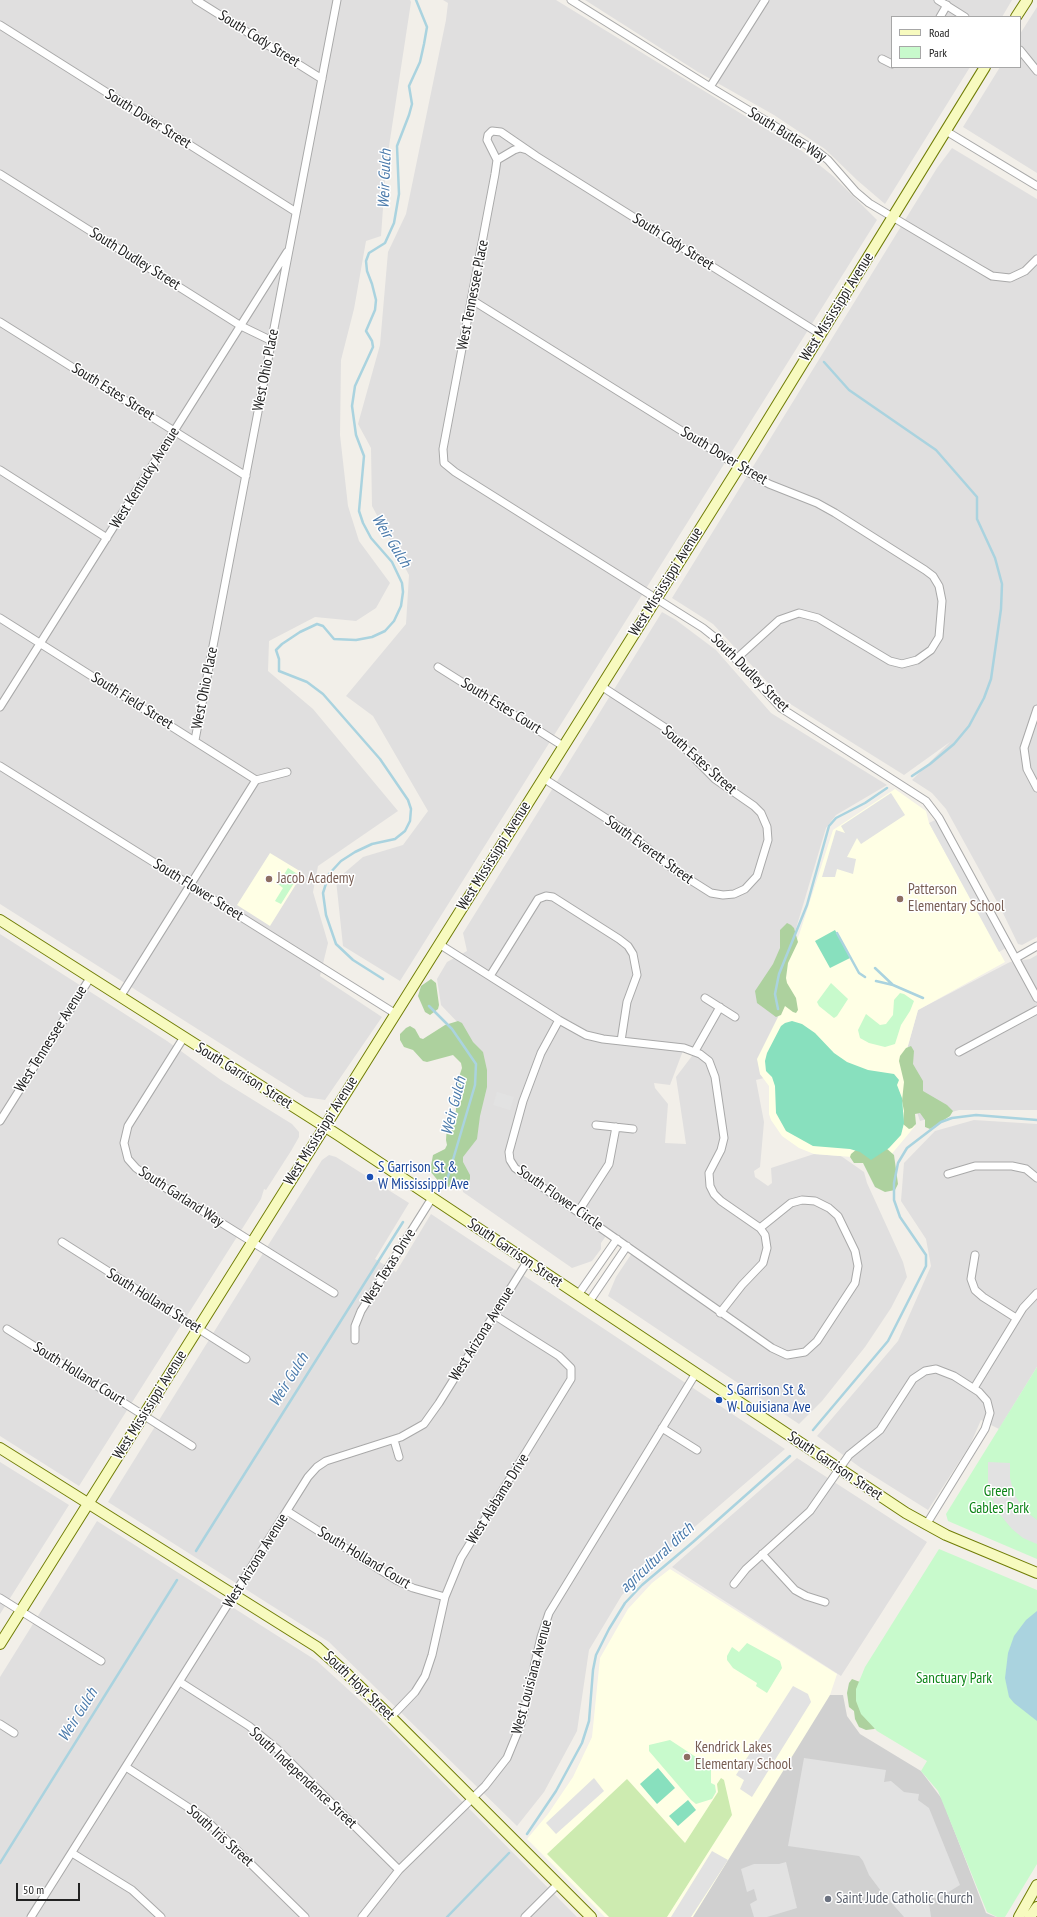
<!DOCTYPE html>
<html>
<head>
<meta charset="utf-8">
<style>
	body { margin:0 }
	#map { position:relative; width:1037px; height:1917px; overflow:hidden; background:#f2efe9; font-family:"PT Sans Narrow",sans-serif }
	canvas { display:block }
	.legend { position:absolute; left:891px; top:16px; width:130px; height:52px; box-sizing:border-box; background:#fff; border:1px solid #a7a7a7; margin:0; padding:5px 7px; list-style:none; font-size:12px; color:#222 }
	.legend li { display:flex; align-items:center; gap:8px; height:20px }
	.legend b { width:20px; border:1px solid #a7a7a7 }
	.scale { position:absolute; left:16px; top:1883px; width:64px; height:18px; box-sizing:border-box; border:2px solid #222; border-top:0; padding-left:5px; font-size:12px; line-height:14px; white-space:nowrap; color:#222; -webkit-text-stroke:3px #fff; paint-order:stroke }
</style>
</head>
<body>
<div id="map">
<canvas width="1037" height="1917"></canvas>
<ul class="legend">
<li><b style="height:5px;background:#f7fabf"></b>Road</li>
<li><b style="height:11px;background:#c8facc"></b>Park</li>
</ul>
<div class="scale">50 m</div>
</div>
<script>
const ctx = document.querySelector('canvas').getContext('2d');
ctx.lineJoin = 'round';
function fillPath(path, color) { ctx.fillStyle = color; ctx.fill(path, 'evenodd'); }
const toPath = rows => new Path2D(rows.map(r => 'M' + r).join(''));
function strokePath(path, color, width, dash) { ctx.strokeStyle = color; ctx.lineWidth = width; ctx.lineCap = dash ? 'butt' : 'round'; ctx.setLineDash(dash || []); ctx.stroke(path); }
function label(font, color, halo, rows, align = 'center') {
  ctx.font = font + ' "PT Sans Narrow",sans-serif'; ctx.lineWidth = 3; ctx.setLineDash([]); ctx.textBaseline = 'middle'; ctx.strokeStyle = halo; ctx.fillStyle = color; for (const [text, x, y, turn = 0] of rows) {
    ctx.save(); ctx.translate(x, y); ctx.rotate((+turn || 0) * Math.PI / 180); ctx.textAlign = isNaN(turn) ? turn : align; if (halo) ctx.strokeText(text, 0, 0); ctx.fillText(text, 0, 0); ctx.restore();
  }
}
fillPath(toPath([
	[0,0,410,0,411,2,386,166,381,236,366,241,354,309,341,360,340,435,348,506,359,541,390,583,376,608,356,621,315,617,269,641,268,671,313,709,398,811,318,866,313,892,328,943,320,976,382,1017,325,1100,305,1097,0,904],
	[443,0,556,0,802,151,833,176,877,220,400,981,343,946,336,880,363,857,403,845,428,811,373,716,346,696,406,624,409,575,372,506,371,448,358,424,380,345,388,252,406,214,446,20,448,3],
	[585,0,1012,0,1002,17,892,17,892,67,970,67,885,204,857,180,825,149,774,115,698,72],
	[1037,7,1037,173,963,127,1000,67,1020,67,1020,34],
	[952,148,1037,199,1037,937,1022,945,1018,944,1001,909,946,809,932,793,912,780,950,742,904,775,784,700,713,624,672,598,937,168],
	[662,612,676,620,716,650,771,713,887,785,836,815,826,828,786,962,782,1009,760,1074,764,1078,756,1080,764,1122,760,1167,754,1171,755,1177,768,1186,772,1183,771,1168,814,1154,841,1156,864,1172,867,1183,903,1262,907,1277,891,1308,865,1347,822,1401,799,1424,608,1296,616,1277,634,1250,608,1233,601,1243,601,1249,592,1261,572,1268,463,1192,460,1162,477,1098,461,1026,441,1005,437,979,447,962,467,951,463,933],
	[684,1048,695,1052,676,1077,686,1144,665,1143,668,1104,655,1088,654,1083,670,1085],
	[0,934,167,1041,221,1080,292,1124,299,1132,299,1137,291,1151,266,1190,264,1189,261,1199,79,1486,0,1436],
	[1037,955,1037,1110,959,1110,920,1121,902,1067,918,1010,1010,962,1030,959],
	[974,1120,1037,1124,1037,1367,999,1429,981,1420,970,1445,928,1510,861,1468,817,1436,898,1341,931,1266,926,1239,901,1201,904,1163,935,1131],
	[329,1155,336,1157,409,1203,375,1259,396,1272,431,1214,785,1449,669,1549,622,1595,589,1650,577,1731,544,1792,517,1826,329,1642,108,1502,255,1266,322,1160],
	[797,1458,927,1542,841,1676,672,1567],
	[0,1462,69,1505,0,1614],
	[97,1521,317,1661,374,1713,577,1917,0,1917,0,1677]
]), '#e0dfdf');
fillPath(toPath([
	[895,789,926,811,929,823,1005,962,918,1010,902,1067,915,1126,875,1174,860,1161,852,1157,814,1154,799,1148,782,1136,771,1120,769,1114,769,1086,760,1074,757,1059,782,1009,786,962,799,935,833,830],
	[270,853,303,873,270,926,237,905],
	[670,1569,837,1674,830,1695,825,1705,693,1917,605,1917,527,1839,548,1814,573,1777,592,1737,600,1658,628,1609,652,1583]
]), '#ffffe5');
fillPath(toPath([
	[830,1695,843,1695,847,1716,860,1734,921,1771,942,1799,986,1913,996,1917,693,1917]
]), '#d0d0d0');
fillPath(toPath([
	[721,1778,724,1780,732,1815,667,1917,609,1917,547,1854,627,1779,685,1843,718,1792,717,1784]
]), '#cdebb0');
fillPath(toPath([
	[787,923,791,925,794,928,798,942,788,963,786,978,787,983,796,998,798,1010,796,1013,793,1012,785,1006,781,1015,776,1017,757,1003,755,991,773,964,780,948,780,930],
	[431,979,436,983,439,1005,438,1009,430,1015,425,1012,418,996,421,986],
	[458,1021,462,1023,473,1042,483,1052,487,1070,487,1087,480,1116,477,1139,463,1157,463,1162,470,1175,470,1179,468,1183,458,1187,449,1187,440,1183,430,1171,433,1155,445,1149,447,1145,446,1140,447,1124,456,1111,456,1086,462,1068,461,1063,453,1055,427,1062,423,1061,413,1050,404,1047,400,1040,400,1034,406,1028,410,1026,415,1029,420,1038,423,1039,445,1025],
	[911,1046,914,1051,913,1064,923,1081,923,1091,947,1105,953,1111,950,1116,930,1129,925,1127,925,1120,920,1113,915,1114,916,1124,912,1128,909,1129,903,1124,904,1111,902,1101,904,1082,899,1061,900,1056,906,1048],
	[886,1148,894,1155,898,1184,895,1190,885,1192,875,1187,863,1163,854,1163,850,1157,851,1154,857,1149],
	[852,1679,860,1682,878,1726,874,1729,866,1730,859,1727,855,1719,854,1711,849,1707,847,1693,849,1683]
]), '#add19e');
fillPath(toPath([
	[288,868,299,875,281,904,275,901,283,888,278,884],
	[831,983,848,999,837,1016,834,1018,819,1006,817,1002],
	[900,993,904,994,914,1001,910,1011,901,1025,895,1044,885,1047,869,1043,860,1038,858,1030,866,1014,880,1025,886,1024,893,1015,894,1000],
	[1037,1367,1037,1559,948,1521,946,1514],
	[939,1549,1037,1590,1037,1864,1005,1917,997,1917,987,1912,938,1791,921,1771,927,1761,877,1731,861,1714,856,1701,856,1689,865,1667],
	[747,1643,780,1661,782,1668,767,1693,756,1686,757,1683,733,1668,727,1660,727,1656,732,1647,739,1652],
	[670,1740,711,1767,711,1783,715,1785,716,1792,712,1799,696,1804,691,1800,649,1751,649,1745]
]), '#c8facc');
fillPath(toPath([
	[835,930,850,958,830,968,815,941],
	[792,1021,802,1024,815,1033,834,1053,847,1062,868,1070,894,1074,899,1080,897,1085,902,1098,904,1123,901,1135,889,1148,871,1160,860,1152,850,1149,813,1146,786,1131,776,1113,775,1086,772,1077,766,1071,765,1061,767,1053,781,1026,785,1023],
	[658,1768,675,1788,657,1804,640,1784],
	[688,1800,696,1810,678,1826,669,1816]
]), '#88e0be');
fillPath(toPath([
	[891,793,905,815,861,844,857,838,847,857,856,859,853,874,837,869,835,877,822,877,836,830,845,833,841,826],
	[939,818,1009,946,999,952,929,823],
	[497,1092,514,1097,510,1110,493,1105],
	[988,1462,1010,1463,1010,1478,1014,1494,1025,1511,1037,1520,1037,1544,1023,1538,1012,1529,997,1511,988,1488],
	[793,1686,808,1694,811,1702,752,1797,740,1789,744,1780,736,1775],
	[804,1758,886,1770,884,1782,891,1781,904,1792,919,1794,918,1800,929,1808,960,1885,937,1899,929,1895,922,1899,929,1903,931,1917,904,1917,881,1891,869,1875,863,1861,859,1856,788,1846],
	[594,1778,604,1791,556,1834,546,1823],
	[712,1851,728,1860,691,1917,671,1917],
	[786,1862,797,1908,767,1917,754,1917,750,1904,757,1900,754,1889,747,1892,741,1869,754,1864,779,1864]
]), '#e2e2e2');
fillPath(toPath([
	[1037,1611,1037,1721,1014,1703,1009,1697,1005,1678,1008,1653,1014,1636,1026,1620]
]), '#aad3df');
strokePath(toPath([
	[824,362,849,390,936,450,977,497,977,519,995,558,1002,584,1001,609,991,679,984,698,969,726,954,744,930,764,912,776],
	[837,933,859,973,865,977],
	[875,968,893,985],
	[383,979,353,960,336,944,326,915,323,893,329,874,341,861,355,852,372,844,395,839,405,831,410,821,411,809,408,800,380,759,323,694,307,682,279,671,279,659,276,650,282,644,300,632,317,624,323,626,334,639,356,640,372,637,385,631,394,621,401,606,403,592,402,583,392,562,371,538,363,523,359,511,364,456,356,435,352,406,355,386,373,347,372,341,366,331,375,310,376,300,372,284,367,271,366,261,369,253,385,243,394,223,399,194,397,146,409,115,412,104,409,86,420,62,424,44,427,27,416,0],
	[876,981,893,985,923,998],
	[429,1006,452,1029,476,1064,475,1085,447,1180],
	[778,1009,775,994,779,974,807,905,829,826,836,818,865,803,887,788],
	[813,1430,888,1341,926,1266,926,1255,900,1217,894,1200,894,1183,898,1163,907,1148,941,1122,952,1118,976,1115,1037,1120],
	[196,1551,403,1222],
	[527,1834,556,1791,582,1743,589,1721,593,1670,596,1655,609,1629,625,1603,642,1585,693,1542,790,1456],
	[0,1863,177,1580],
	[447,1917,509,1853]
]), '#aad3df', 2.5);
const street = toPath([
	[196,0,322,79],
	[571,0,710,87,818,152,828,160,856,192,869,203,980,269,992,276,1010,278,1025,271,1037,259],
	[938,0,965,17],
	[940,17,947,5],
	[0,25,296,212],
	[1020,50,1037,71],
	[882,59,892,64],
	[710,87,765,0],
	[946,131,1037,186],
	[497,160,514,150,520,148,527,150],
	[0,174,241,326,272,341],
	[472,300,746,471,769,484,817,503,835,513,925,570,933,576,939,586,942,601,939,637,931,650,917,660,902,664,890,661,818,618,799,613,779,620,736,659],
	[0,322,246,476],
	[820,334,536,156,501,132,492,131,488,135,487,140,497,160,495,174,443,449,444,463,455,472,703,628,718,640,781,708,926,801,939,818,1037,998],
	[0,470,107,538],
	[0,618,256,780,287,772],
	[438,667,563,746],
	[0,707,287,252],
	[1037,709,1024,748,1027,769,1037,788],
	[195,740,337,0],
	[0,766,396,1014],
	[543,778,626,831,673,869,711,893,723,895,734,894,745,889,757,876,768,840,767,827,761,813,754,806,715,779,664,727,601,686],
	[439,944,559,1020,586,1035,603,1039,684,1048,700,1054,709,1061,715,1077,724,1138,721,1150,709,1173,710,1186,714,1194,721,1201,760,1228,765,1235,767,1248,763,1263,742,1285,720,1313],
	[1016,958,1037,946],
	[490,976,538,899,546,896,553,897,619,939,628,946,633,954,637,975,627,1002,621,1041],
	[120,997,256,780],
	[705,998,735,1017],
	[559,1020,541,1053,523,1101,509,1152,510,1160,515,1168,772,1348,787,1355,805,1352,817,1341,855,1283,858,1266,855,1251,838,1216,829,1208,815,1201,802,1200,791,1203,760,1228],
	[184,1037,128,1126,124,1143,128,1159,136,1168,148,1177,334,1293],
	[695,1051,720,1007],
	[959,1052,1037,1010],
	[0,1121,90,978],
	[596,1125,633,1129],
	[948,1174,975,1166,1012,1166,1026,1169,1037,1178],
	[578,1212,609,1164,616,1127],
	[62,1242,246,1359],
	[975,1255,971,1279,975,1290,983,1297,1016,1318],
	[578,1295,617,1239],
	[589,1302,627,1246],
	[7,1329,192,1446],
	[355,1340,355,1326,361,1311,432,1198],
	[974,1388,1023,1308,1037,1293],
	[662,1428,697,1450],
	[394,1440,399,1457],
	[287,1511,396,1580,413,1588,445,1597],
	[762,1554,795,1590,806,1596,825,1602],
	[734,1584,746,1569,810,1511,849,1455,880,1430,913,1379,925,1371,936,1369,954,1376,979,1392,987,1401,990,1413,985,1429,926,1525],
	[0,1598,101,1661],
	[180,1682,249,1726,277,1749,399,1870],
	[391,1717,415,1692,425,1676,432,1655,445,1597,461,1558,571,1379,571,1368,559,1356,494,1315],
	[0,1724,14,1733],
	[126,1767,203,1817,305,1917],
	[72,1853,132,1890,161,1917],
	[31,1917,308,1477,317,1467,326,1461,401,1437,424,1424,439,1403,527,1262],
	[362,1917,399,1870,485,1786,507,1758,521,1724,541,1637,549,1613,696,1373],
	[525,1917,558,1884]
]);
const secondary = toPath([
	[1016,17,1027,0],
	[0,920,338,1135,906,1513,946,1535,1037,1573],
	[0,1448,317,1647,343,1670,391,1717,591,1917],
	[0,1644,739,467,985,67],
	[1019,1917,1037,1885],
	[1030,1917,1037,1907]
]);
strokePath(street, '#a9a9a9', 9);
strokePath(secondary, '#707d05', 12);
strokePath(street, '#fff', 7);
strokePath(secondary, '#f7fabf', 10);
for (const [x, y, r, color] of [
	[269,879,4,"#8d6e63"],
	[900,899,4,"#8d6e63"],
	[370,1177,4,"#1a4fb4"],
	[719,1400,4,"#1a4fb4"],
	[687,1757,4,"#8d6e63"],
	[828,1899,4,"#6b7280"]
]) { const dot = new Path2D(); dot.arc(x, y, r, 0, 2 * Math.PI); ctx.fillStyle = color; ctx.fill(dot); strokePath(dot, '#fff', 1.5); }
label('15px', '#222', '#fff', [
	["South Cody Street",259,39,32],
	["South Dover Street",148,119,32],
	["South Butler Way",787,135,32],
	["South Cody Street",673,242,32],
	["South Dudley Street",135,259,32],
	["West Tennessee Place",473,295,-79],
	["West Mississippi Avenue",837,307,-58],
	["West Ohio Place",266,370,-79],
	["South Estes Street",113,392,32],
	["South Dover Street",724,456,31],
	["West Kentucky Avenue",145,478,-58],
	["West Mississippi Avenue",666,582,-58],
	["South Dudley Street",750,673,45],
	["West Ohio Place",205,688,-79],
	["South Field Street",132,701,32],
	["South Estes Court",501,706,32],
	["South Estes Street",699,760,42],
	["South Everett Street",649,850,36],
	["West Mississippi Avenue",494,856,-58],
	["South Flower Street",198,890,32],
	["West Tennessee Avenue",51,1039,-58],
	["South Garrison Street",244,1076,32],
	["West Mississippi Avenue",321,1131,-58],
	["South Garland Way",181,1197,33],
	["South Flower Circle",560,1198,35],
	["South Garrison Street",515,1253,34],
	["West Texas Drive",389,1267,-58],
	["South Holland Street",154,1301,32],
	["West Arizona Avenue",482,1334,-58],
	["South Holland Court",79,1374,32],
	["West Mississippi Avenue",150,1405,-58],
	["South Garrison Street",835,1466,34],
	["West Alabama Drive",498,1499,-58],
	["South Holland Court",364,1558,31],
	["West Arizona Avenue",256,1561,-58],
	["West Louisiana Avenue",532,1677,-75],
	["South Hoyt Street",359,1686,44],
	["South Independence Street",303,1778,43],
	["South Iris Street",220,1836,42]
]);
label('15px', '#785e54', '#fff', [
	["Jacob Academy",277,879],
	["Patterson",908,890],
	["Elementary School",908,907],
	["Kendrick Lakes",695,1748],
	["Elementary School",695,1765]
], 'left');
label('15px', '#164399', '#fff', [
	["S Garrison St &",378,1168],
	["W Mississippi Ave",378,1185],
	["S Garrison St &",727,1391],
	["W Louisiana Ave",727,1408]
], 'left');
label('15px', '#0c8416', '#fff', [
	["Green",999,1492],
	["Gables Park",999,1509],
	["Sanctuary Park",954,1679]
]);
label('15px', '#5b616d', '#fff', [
	["Saint Jude Catholic Church",836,1899]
], 'left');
label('italic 16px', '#4a7aab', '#fff', [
	["Weir Gulch",385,179,-88],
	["Weir Gulch",391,541,58],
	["Weir Gulch",454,1106,-76],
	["Weir Gulch",289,1380,-58],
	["agricultural ditch",657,1558,-43],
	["Weir Gulch",78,1715,-58]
]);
</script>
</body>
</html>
